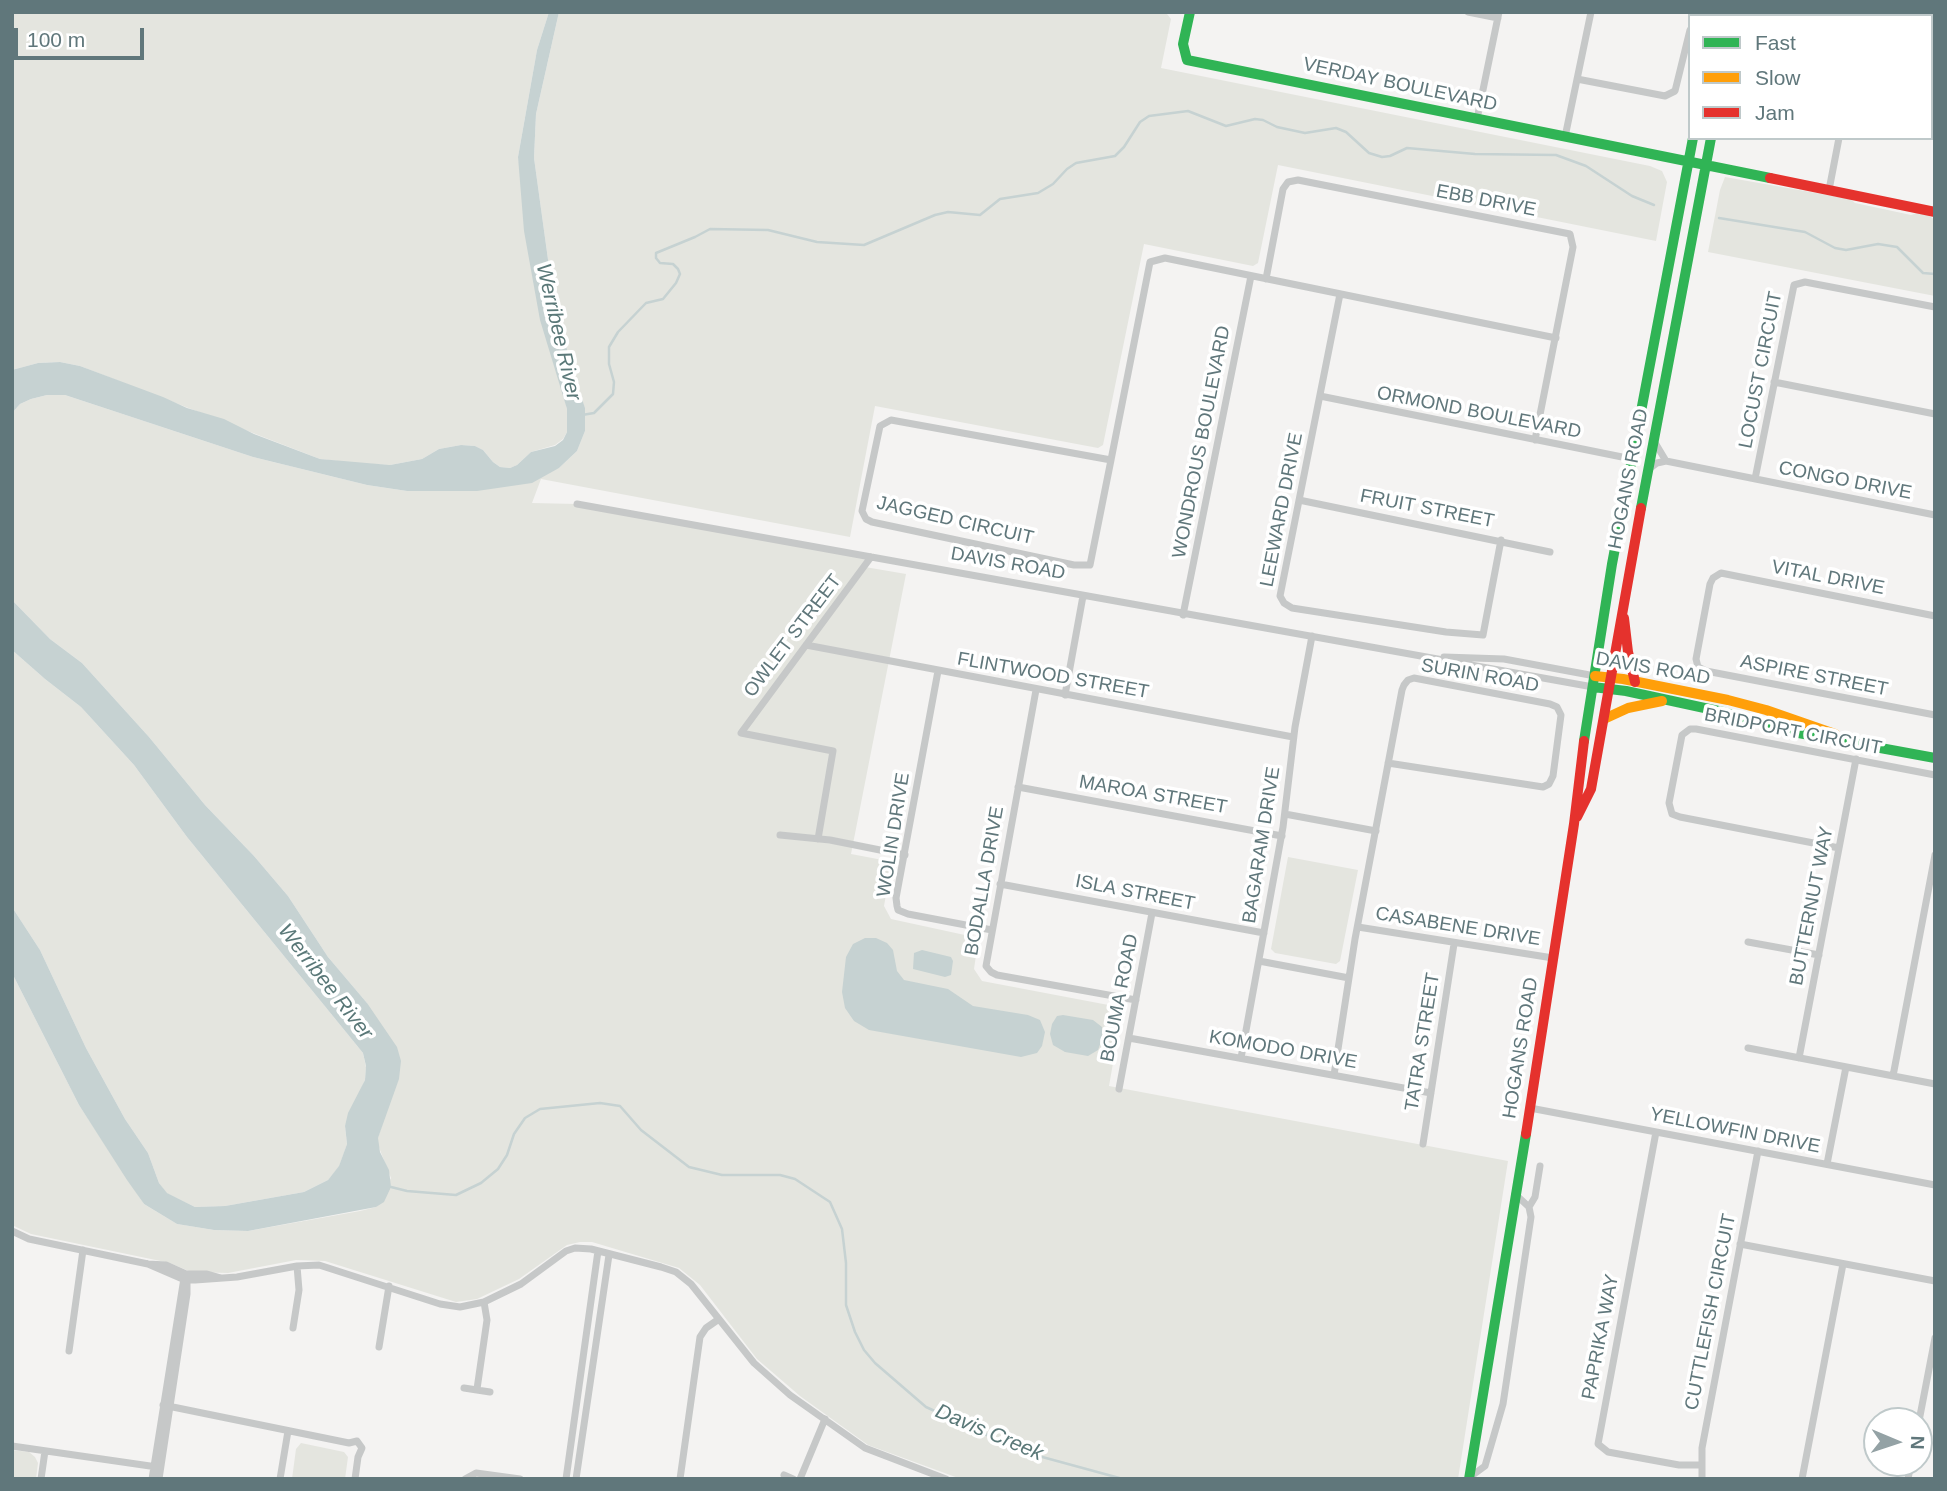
<!DOCTYPE html>
<html>
<head>
<meta charset="utf-8">
<style>
	body { margin:0 }
	#map { position:relative; width:1947px; height:1491px; overflow:hidden; background:#f4f3f2; font-family:Helvetica,sans-serif }
	canvas { display:block }
	.frame { position:absolute; inset:0; border:14px solid #60777b; pointer-events:none }
	.legend { position:absolute; left:1688px; top:14px; width:245px; height:126px; box-sizing:border-box; background:#fff; border:2px solid #bfc9ca; margin:0; padding:9px 12px; list-style:none; font-size:21px; color:#60777b }
	.legend li { display:flex; align-items:center; gap:14px; height:35px }
	.legend b { width:35px; border:2px solid #bfc9ca }
	.north { position:absolute; left:1863px; top:1407px; width:70px; height:70px; box-sizing:border-box; background:#fff; border:2px solid #bfc9ca; border-radius:50%; rotate:92deg; font-size:19px; font-weight:700; line-height:28px; text-align:center; color:#60777b }
	.north::after { content:''; display:block; margin:auto; width:24px; height:32px; background:#94a2a5; clip-path:polygon(50% 0,100% 100%,50% 72%,0 100%) }
	.scale { position:absolute; left:14px; top:28px; width:130px; height:32px; box-sizing:border-box; border:4px solid #60777b; border-top:0; padding-left:9px; font-size:21px; line-height:24px; white-space:nowrap; color:#60777b; -webkit-text-stroke:5px #fff; paint-order:stroke }
</style>
</head>
<body>
<div id="map">
<canvas width="1947" height="1491"></canvas>
<div class="frame"></div>
<ul class="legend">
<li><b style="height:9px;background:#30b455"></b>Fast</li>
<li><b style="height:9px;background:#ff9f0a"></b>Slow</li>
<li><b style="height:9px;background:#e5322d"></b>Jam</li>
</ul>
<div class="north">N</div>
<div class="scale">100 m</div>
</div>
<script>
const ctx = document.querySelector('canvas').getContext('2d');
ctx.lineJoin = 'round';
function fillPath(path, color) { ctx.fillStyle = color; ctx.fill(path, 'evenodd'); }
const toPath = rows => new Path2D(rows.map(r => 'M' + r).join(''));
function strokePath(path, color, width, dash) { ctx.strokeStyle = color; ctx.lineWidth = width; ctx.lineCap = dash ? 'butt' : 'round'; ctx.setLineDash(dash || []); ctx.stroke(path); }
function label(font, color, halo, rows, align = 'center') {
  ctx.font = font + ' Helvetica,sans-serif'; ctx.lineWidth = 7; ctx.setLineDash([]); ctx.textBaseline = 'middle'; ctx.strokeStyle = halo; ctx.fillStyle = color; for (const [text, x, y, turn = 0] of rows) {
    ctx.save(); ctx.translate(x, y); ctx.rotate((+turn || 0) * Math.PI / 180); ctx.textAlign = isNaN(turn) ? turn : align; if (halo) ctx.strokeText(text, 0, 0); ctx.fillText(text, 0, 0); ctx.restore();
  }
}
fillPath(toPath([
	[12,12,549,12,537,50,518,157,567,409,567,432,563,439,555,445,531,452,517,465,510,468,500,467,493,462,483,450,475,446,461,445,439,449,422,459,390,465,363,464,320,459,80,366,60,362,38,363,12,370],
	[559,12,1160,12,1167,14,1171,19,1161,68,1650,166,1662,171,1667,182,1656,241,1278,165,1258,263,1253,266,1144,244,1103,445,1098,448,875,406,850,537,541,479,532,503,577,504,871,557,865,567,906,574,851,854,888,861,891,866,884,906,891,919,974,937,978,941,974,969,982,981,1119,1007,1122,1012,1109,1086,1508,1161,1458,1479,961,1479,868,1445,800,1396,757,1359,700,1285,679,1268,592,1242,580,1242,567,1245,519,1279,477,1299,456,1302,325,1261,296,1260,228,1273,191,1272,170,1263,31,1234,12,1225,12,973,79,1105,144,1204,177,1224,214,1230,248,1231,360,1211,376,1207,391,1178,378,1145,378,1137,383,1122,367,1003,328,957,288,896,254,856,205,805,149,737,82,663,50,639,12,600,12,413,20,404,31,399,47,395,65,395,253,457,367,485,407,491,559,468,577,451,585,431,585,409,570,363,550,274,534,158,536,114],
	[1725,177,1850,199,1855,203,1911,215,1917,213,1928,215,1935,220,1935,296,1708,252,1720,190],
	[12,650,45,679,81,707,134,765,187,837,363,1053,366,1067,365,1080,345,1126,347,1144,339,1167,328,1180,304,1192,225,1206,195,1207,166,1193,159,1183,148,1153,125,1119,86,1048,40,950,12,907],
	[1288,857,1358,870,1340,961,1336,964,1275,953,1271,949],
	[301,1443,344,1452,348,1457,345,1479,292,1479,296,1449],
	[12,1450,29,1452,35,1457,38,1463,36,1479,12,1479]
]), '#e4e5df');
fillPath(toPath([
	[549,12,559,12,536,114,534,158,550,274,570,363,585,408,585,431,577,451,559,468,532,483,477,491,407,491,367,485,253,457,65,395,47,395,31,399,20,404,12,413,12,370,38,363,60,362,80,366,163,397,187,408,224,419,254,434,320,459,390,465,422,459,439,449,461,445,475,446,483,450,493,462,500,467,510,468,517,465,531,452,555,446,563,440,567,432,567,409,540,320,524,231,518,157,537,50],
	[12,600,50,639,82,663,149,737,205,805,254,856,288,896,328,957,367,1003,397,1047,401,1061,399,1079,378,1138,380,1152,389,1170,391,1187,384,1202,376,1207,248,1231,214,1230,177,1224,144,1204,127,1180,79,1105,12,973,12,907,40,950,86,1048,125,1119,148,1153,159,1183,167,1193,195,1207,225,1206,304,1192,328,1180,339,1166,347,1144,345,1126,348,1113,365,1080,366,1066,363,1053,187,837,134,765,81,707,45,679,12,650],
	[865,938,876,938,887,943,893,950,897,971,904,980,948,989,973,1006,1028,1015,1040,1020,1045,1032,1042,1046,1037,1053,1021,1057,869,1030,854,1021,845,1008,842,992,846,957,853,944],
	[922,950,951,957,953,961,951,975,945,977,913,969,914,953],
	[1063,1015,1093,1020,1102,1027,1102,1039,1098,1050,1088,1056,1065,1052,1053,1045,1050,1034,1052,1024,1057,1016]
]), '#c6d2d2');
strokePath(toPath([
	[1719,218,1805,232,1835,248,1846,250,1878,244,1897,247,1923,273,1935,274],
	[582,415,594,413,613,394,614,382,609,364,609,347,618,332,646,303,663,299,676,283,680,274,678,269,673,264,660,263,656,258,656,253,695,237,710,229,768,230,817,242,864,245,935,215,948,212,980,215,1000,199,1038,193,1053,184,1067,169,1076,163,1115,156,1124,147,1140,122,1149,116,1188,111,1226,126,1255,119,1263,120,1277,127,1305,133,1336,128,1346,132,1369,153,1382,157,1390,156,1407,148,1475,154,1556,155,1586,166,1632,196,1654,205],
	[391,1187,407,1191,456,1195,481,1183,498,1169,507,1155,514,1134,525,1118,540,1109,600,1103,620,1106,641,1130,689,1167,722,1175,780,1175,795,1179,830,1202,842,1229,846,1263,846,1305,855,1332,864,1350,875,1363,926,1407,1024,1452,1123,1479]
]), '#c6d2d2', 2.5);
strokePath(toPath([
	[1468,12,1498,18],
	[1693,16,1694,12],
	[1765,16,1766,12],
	[1864,16,1864,12],
	[1577,79,1665,96,1675,91,1690,30],
	[1931,107,1935,108],
	[1477,119,1499,12],
	[1565,137,1591,12],
	[1829,190,1839,138],
	[1266,279,1283,189,1288,182,1298,180,1570,234,1573,247,1535,440],
	[1340,294,1280,596,1284,603,1292,608,1446,632,1483,635,1501,540],
	[1774,382,1935,414],
	[1320,396,1632,459],
	[1654,441,1666,461],
	[1111,460,891,420,880,426,862,511,866,519,872,522,1074,565,1090,565,1111,460,1150,262,1165,258,1556,338],
	[1649,469,1657,463,1666,461,1935,515],
	[1755,479,1794,285,1805,282,1935,307],
	[1299,500,1550,552],
	[577,504,1593,687],
	[1183,615,1251,276],
	[1935,616,1721,573,1713,578,1710,584,1696,659,1698,667,1706,671,1935,715],
	[806,645,1293,737],
	[1444,657,1504,659,1595,676],
	[938,671,896,898,897,906,898,910,908,914,992,930],
	[1036,690,986,966,991,972,997,975,1136,1000],
	[1065,695,1083,596],
	[1018,787,1282,836],
	[1285,814,1376,831],
	[780,835,830,840,905,855],
	[818,839,833,751,741,733,871,557],
	[1839,848,1680,817,1672,814,1669,803,1682,735,1690,729,1696,729,1935,775],
	[1000,884,1264,933],
	[1358,927,1553,958],
	[1748,942,1819,955],
	[1259,961,1349,978],
	[1129,1038,1431,1093],
	[1748,1048,1935,1084],
	[1241,1058,1283,827,1295,727,1312,636],
	[1799,1058,1856,759],
	[1334,1075,1355,939,1402,690,1404,685,1408,680,1414,678,1550,704,1557,707,1561,715,1553,776,1549,784,1543,787,1388,763],
	[1893,1076,1935,855],
	[1119,1089,1152,913],
	[1530,1108,1935,1185],
	[1656,1132,1598,1444,1608,1452,1679,1465,1700,1465],
	[1423,1144,1454,944],
	[1827,1164,1846,1067],
	[1529,1207,1535,1197,1540,1166],
	[12,1231,29,1239,148,1264,166,1265,186,1274,207,1274,221,1278],
	[1740,1244,1935,1281],
	[148,1264,185,1280,195,1280,237,1277,297,1266,319,1265,440,1304,460,1307,484,1302,521,1284,566,1251,575,1248,591,1249,661,1267,676,1272,691,1284,754,1363,790,1395,865,1448,946,1479],
	[293,1328,299,1290,297,1266],
	[379,1347,389,1286],
	[69,1351,83,1250],
	[464,1388,490,1392],
	[477,1389,487,1320,484,1302],
	[163,1405,349,1443,357,1441,362,1448,358,1457,355,1479],
	[1919,1421,1935,1338],
	[12,1446,157,1467],
	[784,1475,793,1479],
	[1470,1477,1485,1466,1503,1404,1531,1217,1529,1207,1515,1194],
	[41,1479,45,1451],
	[152,1479,184,1278],
	[159,1479,187,1294,187,1278],
	[280,1479,288,1431],
	[465,1479,476,1473,520,1479],
	[566,1479,598,1251],
	[576,1479,609,1255],
	[680,1479,700,1337,706,1328,719,1319],
	[800,1479,825,1419],
	[1702,1479,1702,1448,1758,1151],
	[1802,1479,1843,1264],
	[1908,1479,1911,1463]
]), '#c6c8c8', 7);
strokePath(toPath([
	[1190,12,1183,44,1187,60,1770,178],
	[1721,16,1722,12],
	[1641,508,1711,138],
	[1593,687,1626,691,1723,712,1793,732,1935,758],
	[1584,741,1612,564,1693,138],
	[1469,1479,1526,1134]
]), '#30b455', 10);
strokePath(toPath([
	[1595,676,1623,679,1728,700,1766,710,1835,734],
	[1604,719,1628,708,1662,701]
]), '#ff9f0a', 10);
strokePath(toPath([
	[1738,12,1738,16],
	[1770,178,1935,212],
	[1624,618,1628,652,1635,682],
	[1577,817,1591,789,1641,508],
	[1526,1134,1574,824,1584,741]
]), '#e5322d', 10);
label('19px', '#60777b', '#fff', [
	["VERDAY BOULEVARD",1400,85,12],
	["EBB DRIVE",1486,201,11],
	["LOCUST CIRCUIT",1761,370,-79],
	["ORMOND BOULEVARD",1479,413,11],
	["WONDROUS BOULEVARD",1202,442,-79],
	["HOGANS ROAD",1629,479,-79],
	["CONGO DRIVE",1845,481,11],
	["FRUIT STREET",1427,509,11],
	["LEEWARD DRIVE",1282,510,-79],
	["JAGGED CIRCUIT",955,521,13],
	["DAVIS ROAD",1008,564,10],
	["VITAL DRIVE",1828,578,11],
	["OWLET STREET",793,636,-53],
	["DAVIS ROAD",1653,669,10],
	["FLINTWOOD STREET",1053,676,10],
	["SURIN ROAD",1480,676,10],
	["ASPIRE STREET",1814,676,11],
	["BRIDPORT CIRCUIT",1793,732,11],
	["MAROA STREET",1153,795,10],
	["WOLIN DRIVE",894,835,-81],
	["BAGARAM DRIVE",1262,845,-81],
	["BODALLA DRIVE",985,881,-80],
	["ISLA STREET",1135,893,11],
	["BUTTERNUT WAY",1812,906,-79],
	["CASABENE DRIVE",1458,927,9],
	["BOUMA ROAD",1120,998,-79],
	["TATRA STREET",1423,1042,-81],
	["HOGANS ROAD",1521,1048,-81],
	["KOMODO DRIVE",1283,1050,10],
	["YELLOWFIN DRIVE",1735,1131,11],
	["CUTTLEFISH CIRCUIT",1711,1312,-79],
	["PAPRIKA WAY",1601,1337,-79]
]);
label('italic 21px', '#5a7878', '#fff', [
	["Werribee River",558,332,77],
	["Werribee River",325,982,52],
	["Davis Creek",989,1433,23]
]);
</script>
</body>
</html>
